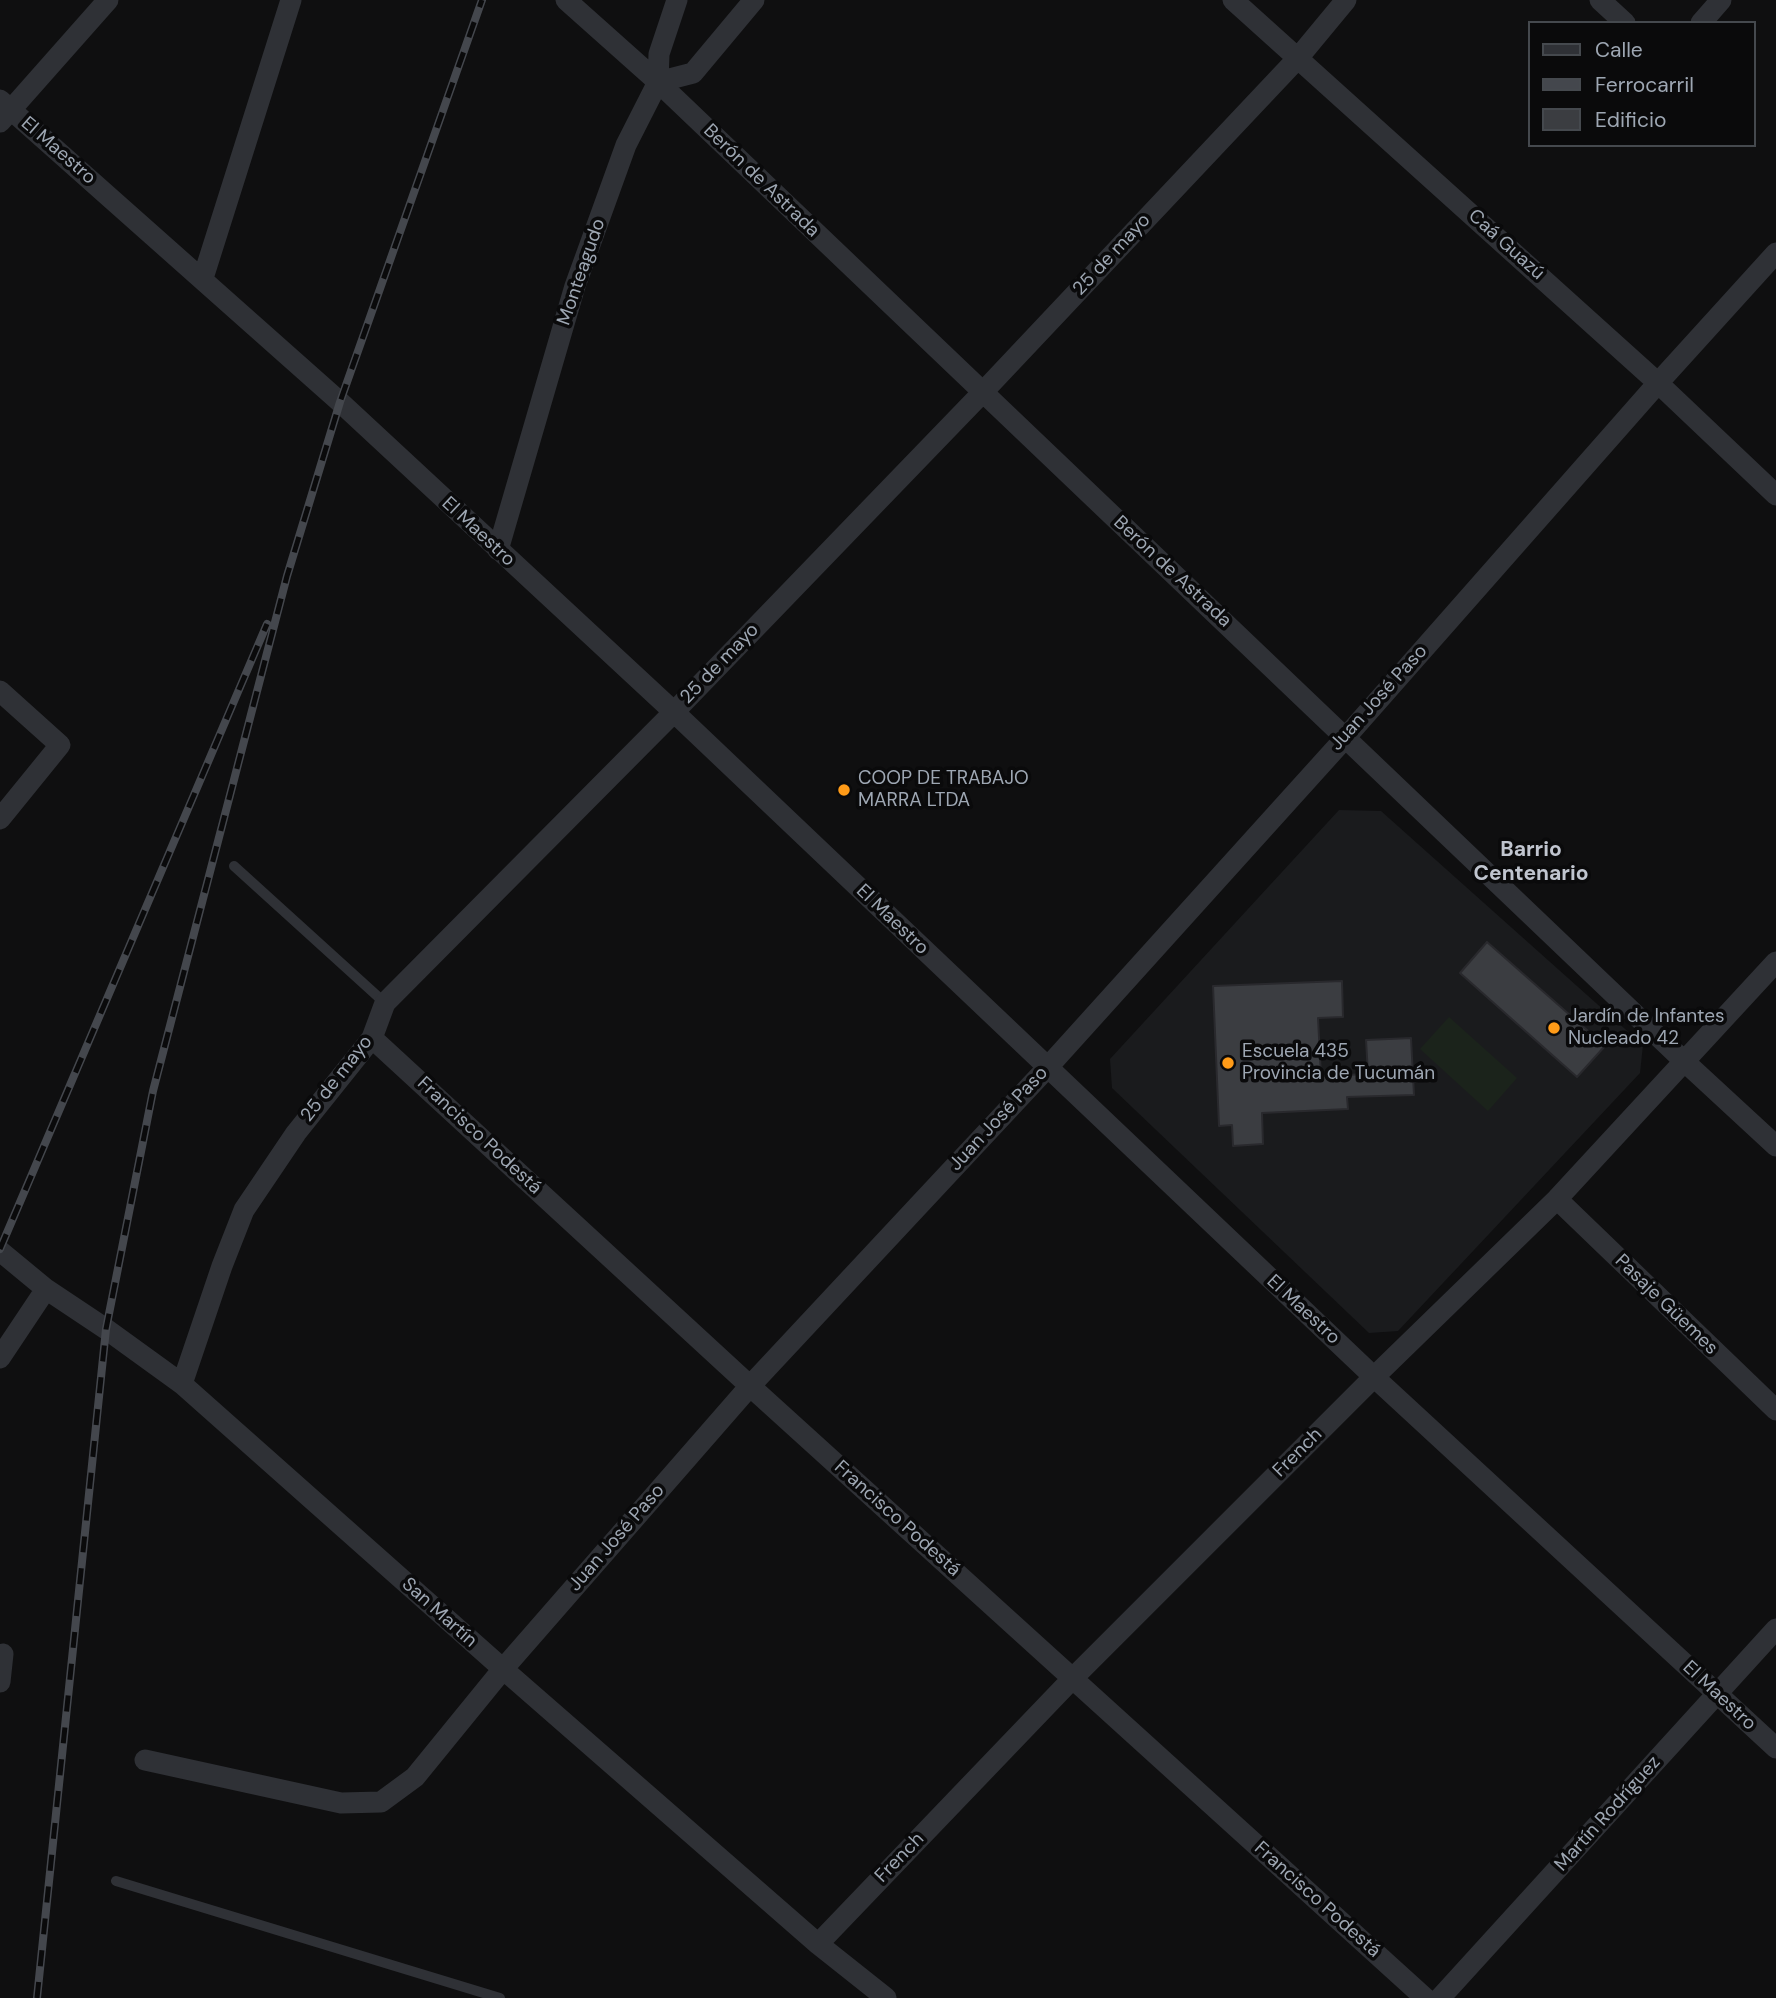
<!DOCTYPE html>
<html>
<head>
<meta charset="utf-8">
<style>
	body { margin:0 }
	#map { position:relative; width:1776px; height:1998px; overflow:hidden; background:#0f0f10; font-family:"DM Sans",sans-serif }
	canvas { display:block }
	.legend { position:absolute; left:1528px; top:21px; width:228px; height:126px; box-sizing:border-box; background:#0a0a0b; border:2px solid #45494e; margin:0; padding:9px 12px; list-style:none; font-size:21px; color:#9ea7b3 }
	.legend li { display:flex; align-items:center; gap:14px; height:35px }
	.legend b { width:35px; border:2px solid #45494e }
</style>
</head>
<body>
<div id="map">
<canvas width="1776" height="1998"></canvas>
<ul class="legend">
<li><b style="height:9px;background:#2f3136"></b>Calle</li>
<li><b style="height:9px;background:#44474d"></b>Ferrocarril</li>
<li><b style="height:19px;background:#3b3d41"></b>Edificio</li>
</ul>
</div>
<script>
const ctx = document.querySelector('canvas').getContext('2d');
ctx.lineJoin = 'round';
function fillPath(path, color) { ctx.fillStyle = color; ctx.fill(path, 'evenodd'); }
const toPath = rows => new Path2D(rows.map(r => 'M' + r).join(''));
function strokePath(path, color, width, dash) { ctx.strokeStyle = color; ctx.lineWidth = width; ctx.lineCap = dash ? 'butt' : 'round'; ctx.setLineDash(dash || []); ctx.stroke(path); }
function label(font, color, halo, rows, align = 'center') {
  ctx.font = font + ' "DM Sans",sans-serif'; ctx.lineWidth = 7; ctx.setLineDash([]); ctx.textBaseline = 'middle'; ctx.strokeStyle = halo; ctx.fillStyle = color; for (const [text, x, y, turn = 0] of rows) {
    ctx.save(); ctx.translate(x, y); ctx.rotate((+turn || 0) * Math.PI / 180); ctx.textAlign = isNaN(turn) ? turn : align; if (halo) ctx.strokeText(text, 0, 0); ctx.fillText(text, 0, 0); ctx.restore();
  }
}
fillPath(toPath([
	[1339,810,1381,811,1643,1045,1640,1073,1398,1331,1369,1333,1112,1088,1110,1059]
]), '#1a1b1d');
fillPath(toPath([
	[1449,1017,1517,1078,1488,1111,1420,1049]
]), '#1b231b');
const building = toPath([
	[1487,942,1605,1046,1577,1077,1460,973,1487,942],
	[1342,981,1343,1017,1318,1018,1321,1076,1368,1074,1366,1040,1411,1038,1414,1095,1347,1097,1348,1109,1262,1113,1263,1144,1233,1146,1232,1125,1219,1126,1213,986,1342,981]
]);
fillPath(building, '#3b3d41');
strokePath(building, '#29292d', 2);
strokePath(toPath([
	[234,866,385,1003],
	[116,1881,500,1998]
]), '#2f3136', 10);
strokePath(toPath([
	[566,0,658,82,1685,1062,1776,1146],
	[1233,0,1658,383,1776,495],
	[1600,0,1625,23],
	[1701,23,1721,0],
	[658,82,693,73,754,0],
	[0,100,340,402,674,712,1374,1377,1776,1748],
	[0,122,108,0],
	[203,278,291,0],
	[498,550,575,286,626,145,658,82,659,54,677,0],
	[0,691,60,745,0,819],
	[372,1038,750,1386,1425,1998],
	[1557,1199,1776,1410],
	[0,1251,46,1289,106,1329,182,1384,503,1669,818,1944,886,1998],
	[0,1358,46,1289],
	[182,1384,222,1266,244,1210,296,1133,372,1038,385,1003,674,712,982,393,1298,58,1346,0],
	[0,1682,3,1654],
	[145,1760,341,1803,381,1802,415,1777,503,1669,750,1386,1047,1068,1346,737,1658,383,1776,253],
	[818,1944,1073,1678,1374,1377,1557,1199,1776,962],
	[1440,1998,1776,1629]
]), '#2f3136', 21);
const rail = toPath([
	[0,1249,267,624],
	[37,1998,106,1329,153,1091,287,576,340,402,482,0]
]);
strokePath(rail, '#44474d', 8);
strokePath(rail, '#0a0a0b', 5, [16]);
for (const [x, y, r, color] of [
	[844,790,7,"#ff9b18"],
	[1554,1028,7,"#ff9b18"],
	[1228,1063,7,"#ff9b18"]
]) { const dot = new Path2D(); dot.arc(x, y, r, 0, 2 * Math.PI); ctx.fillStyle = color; ctx.fill(dot); strokePath(dot, '#0a0a0b', 2.5); }
label('19px', '#9ea7b3', '#0a0a0b', [
	["El Maestro",58,151,41],
	["Berón de Astrada",761,181,44],
	["Caá Guazú",1506,245,42],
	["25 de mayo",1112,255,-47],
	["Monteagudo",582,272,-71],
	["El Maestro",478,532,43],
	["Berón de Astrada",1172,572,43],
	["25 de mayo",720,664,-46],
	["Juan José Paso",1379,698,-48],
	["El Maestro",892,920,44],
	["25 de mayo",337,1079,-52],
	["Juan José Paso",999,1119,-47],
	["Francisco Podestá",479,1136,43],
	["Pasaje Güemes",1666,1305,44],
	["El Maestro",1303,1310,43],
	["French",1298,1453,-45],
	["Francisco Podestá",897,1519,42],
	["Juan José Paso",617,1538,-49],
	["San Martín",439,1613,42],
	["El Maestro",1719,1696,43],
	["Martín Rodríguez",1608,1814,-48],
	["French",900,1858,-46],
	["Francisco Podestá",1317,1900,42]
]);
label('19px', '#9ea7b3', '#0a0a0b', [
	["COOP DE TRABAJO",858,779],
	["MARRA LTDA",858,801],
	["Jardín de Infantes",1568,1017],
	["Nucleado 42",1568,1039],
	["Escuela 435",1242,1052],
	["Provincia de Tucumán",1242,1074]
], 'left');
label('bold 21px', '#c0c5cf', '#0a0a0b', [
	["Barrio",1531,850],
	["Centenario",1531,874]
]);
</script>
</body>
</html>
